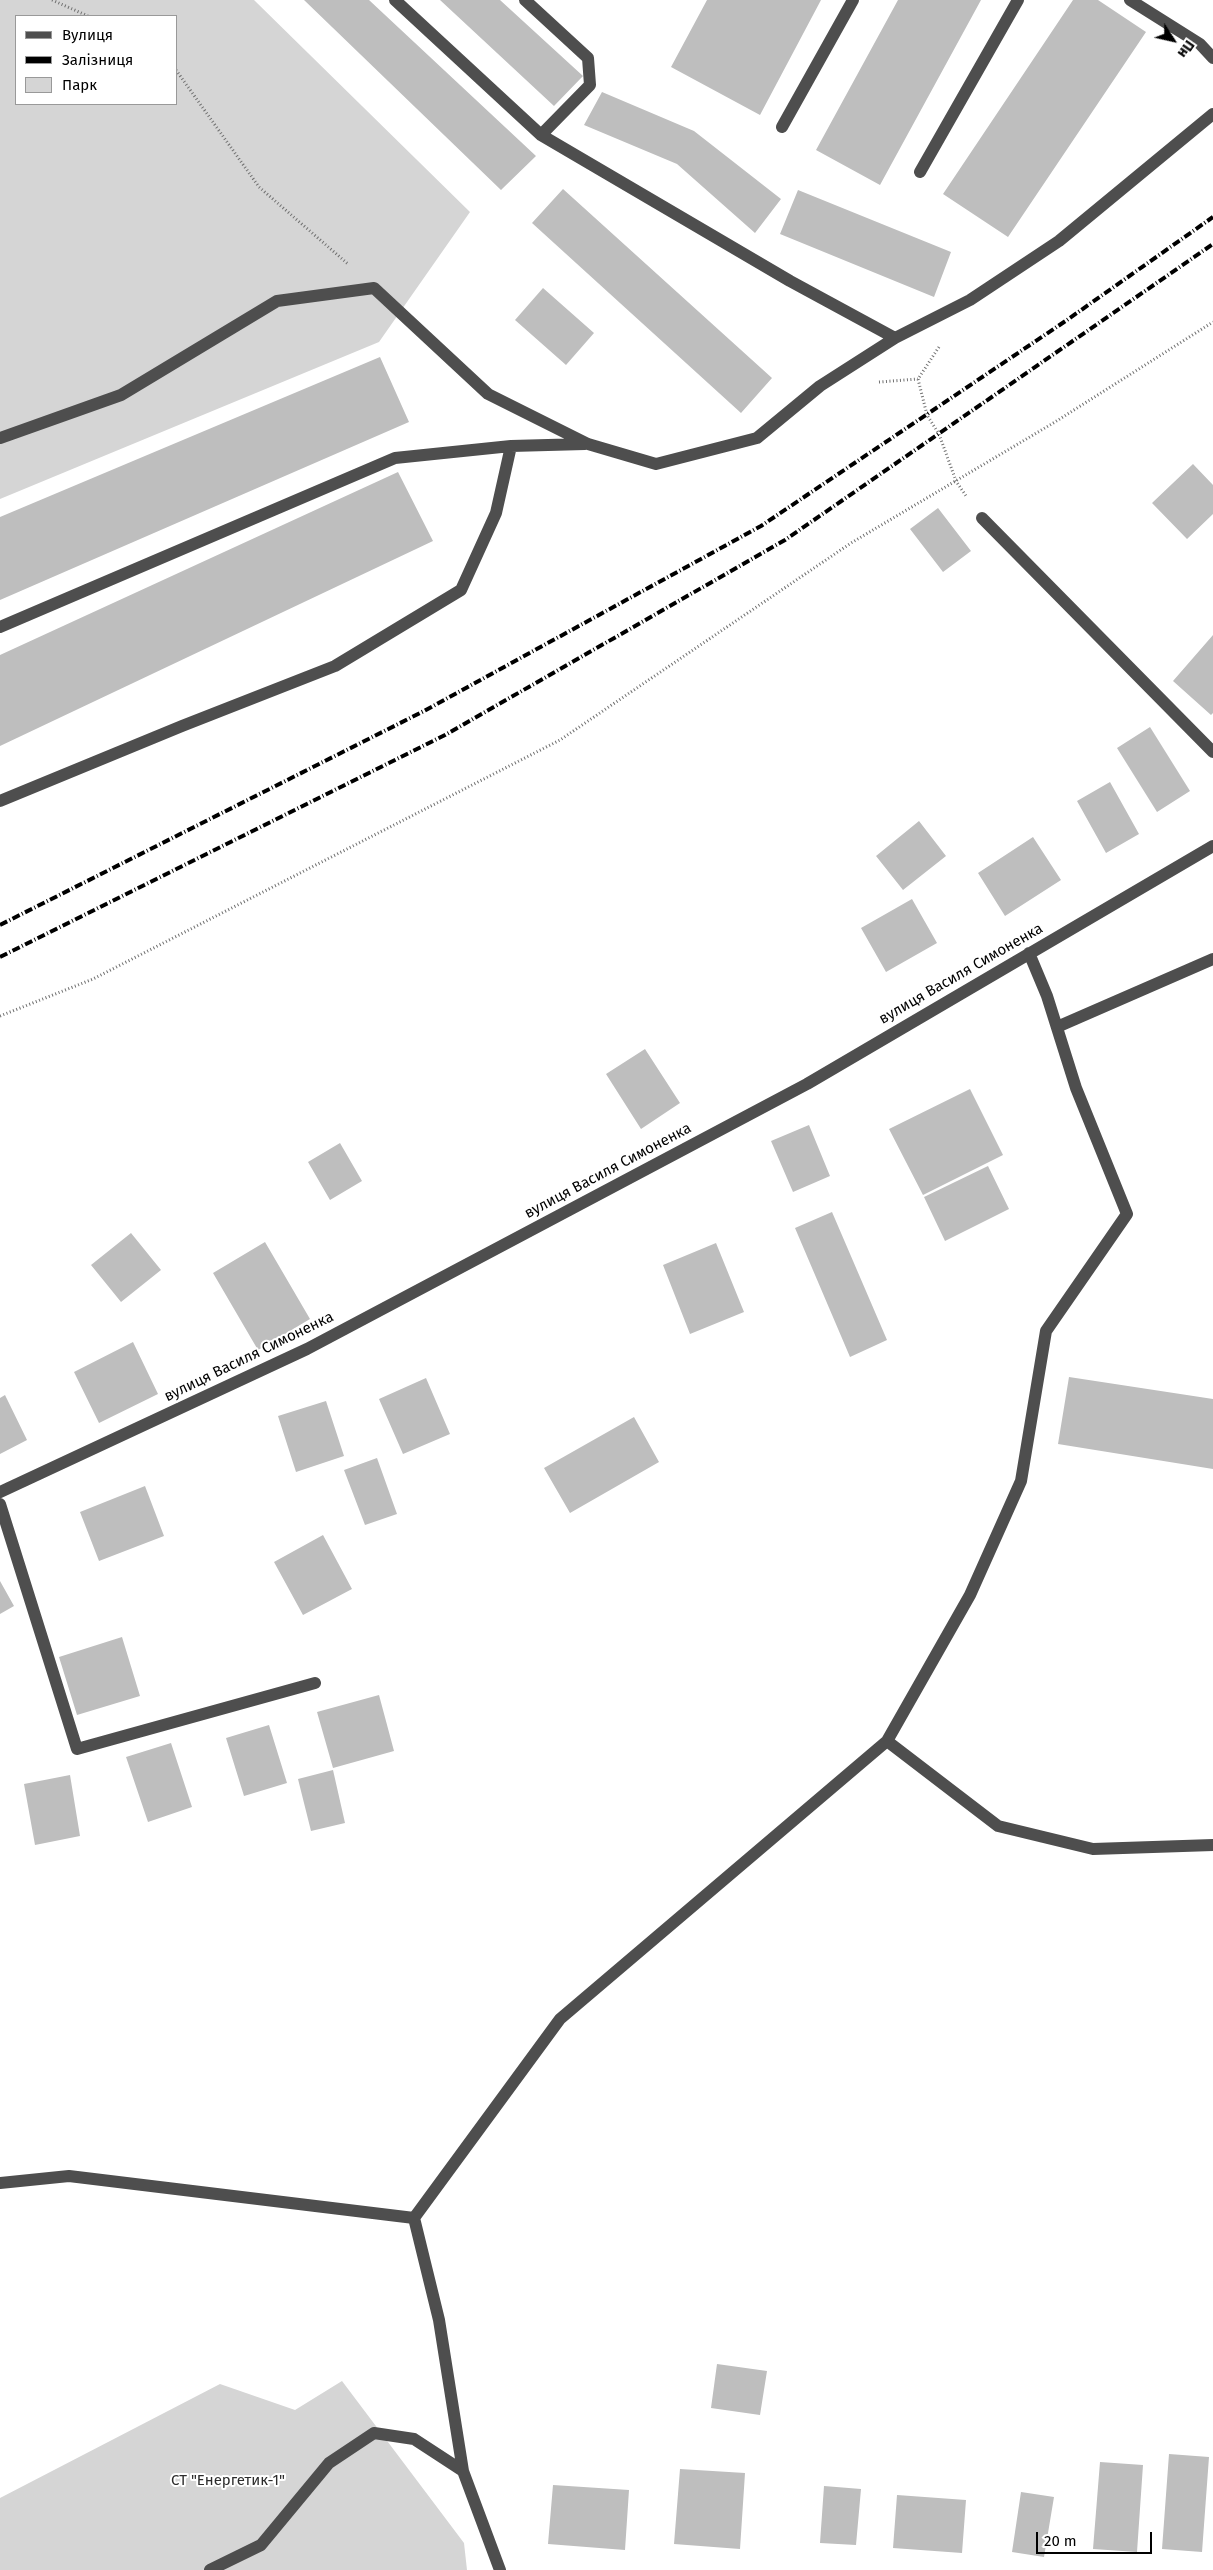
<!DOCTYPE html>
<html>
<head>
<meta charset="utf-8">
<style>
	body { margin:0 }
	#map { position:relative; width:1213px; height:2570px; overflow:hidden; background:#fff; font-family:"Fira Sans",sans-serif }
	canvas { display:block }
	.legend { position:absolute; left:15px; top:15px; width:162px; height:90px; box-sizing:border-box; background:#fff; border:1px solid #999; margin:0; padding:6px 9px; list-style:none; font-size:15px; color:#000 }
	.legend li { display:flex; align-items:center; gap:10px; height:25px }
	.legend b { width:25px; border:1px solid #999 }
	.north { position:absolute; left:1148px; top:15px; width:50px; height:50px; -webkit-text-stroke:4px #fff; paint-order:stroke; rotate:125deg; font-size:14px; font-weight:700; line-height:20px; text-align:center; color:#000 }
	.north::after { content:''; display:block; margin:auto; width:18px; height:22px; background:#000; clip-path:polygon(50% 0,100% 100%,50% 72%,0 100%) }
	.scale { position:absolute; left:1036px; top:2532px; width:116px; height:22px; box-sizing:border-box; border:2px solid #000; border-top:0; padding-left:6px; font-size:15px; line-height:18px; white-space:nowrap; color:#000; -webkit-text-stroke:4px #fff; paint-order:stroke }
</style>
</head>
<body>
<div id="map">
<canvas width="1213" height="2570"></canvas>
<ul class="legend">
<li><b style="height:6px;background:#4e4e4e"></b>Вулиця</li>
<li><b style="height:6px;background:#000"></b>Залізниця</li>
<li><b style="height:14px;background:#d5d5d5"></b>Парк</li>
</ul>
<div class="north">Пн</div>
<div class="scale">20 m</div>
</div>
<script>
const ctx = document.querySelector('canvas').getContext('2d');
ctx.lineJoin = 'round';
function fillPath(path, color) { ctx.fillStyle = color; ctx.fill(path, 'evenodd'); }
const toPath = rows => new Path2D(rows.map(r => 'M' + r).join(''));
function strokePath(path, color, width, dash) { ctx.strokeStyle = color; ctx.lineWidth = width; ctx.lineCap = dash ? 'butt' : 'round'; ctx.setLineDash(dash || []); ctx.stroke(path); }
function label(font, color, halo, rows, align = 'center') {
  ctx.font = font + ' "Fira Sans",sans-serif'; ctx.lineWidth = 4; ctx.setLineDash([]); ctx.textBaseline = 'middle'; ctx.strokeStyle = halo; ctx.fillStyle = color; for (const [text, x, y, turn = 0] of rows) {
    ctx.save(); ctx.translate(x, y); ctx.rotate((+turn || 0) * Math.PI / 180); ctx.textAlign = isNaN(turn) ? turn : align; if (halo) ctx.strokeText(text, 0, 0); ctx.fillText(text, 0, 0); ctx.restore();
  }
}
fillPath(toPath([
	[0,0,254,0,470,212,379,342,0,499],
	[16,16,176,16,176,104,16,104],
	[342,2381,464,2543,467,2570,0,2570,0,2498,220,2384,295,2410]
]), '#d5d5d5');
fillPath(toPath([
	[304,0,369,0,536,156,501,190],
	[440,0,500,0,583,76,554,106],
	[707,0,821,0,760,115,671,67],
	[898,0,981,0,880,185,816,150],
	[1073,0,1098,0,1146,32,1008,237,943,194],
	[602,92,694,131,781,199,755,233,677,164,584,125],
	[563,189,772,378,741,413,532,223],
	[798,190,951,252,934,297,780,234],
	[543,288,594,333,566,365,515,320],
	[380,357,409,422,0,600,0,517],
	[1193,464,1213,485,1213,514,1187,539,1152,503],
	[398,472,433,541,0,746,0,655],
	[938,508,971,551,943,572,910,529],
	[1213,635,1213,713,1211,715,1173,681],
	[1150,727,1190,791,1157,812,1117,748],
	[1110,782,1139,834,1106,853,1077,801],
	[919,821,946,856,903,890,876,856],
	[1033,837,1061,880,1005,916,978,873],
	[912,899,937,943,886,972,861,928],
	[645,1049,680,1103,641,1129,606,1074],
	[970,1089,1003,1155,923,1195,889,1129],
	[809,1125,830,1176,793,1192,771,1141],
	[340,1143,362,1181,330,1200,308,1162],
	[988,1166,1009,1209,945,1241,924,1197],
	[832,1212,887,1340,850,1357,795,1228],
	[131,1233,161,1270,121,1302,91,1265],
	[265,1242,310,1319,258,1350,213,1273],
	[716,1243,744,1312,690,1334,663,1265],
	[133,1342,158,1394,99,1423,74,1372],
	[1069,1377,1213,1399,1213,1469,1058,1444],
	[426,1378,450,1434,403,1454,379,1399],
	[5,1395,27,1440,0,1454,0,1398],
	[326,1401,344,1456,296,1472,278,1416],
	[634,1417,659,1462,570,1513,544,1468],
	[377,1458,397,1514,365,1525,344,1470],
	[145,1486,164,1536,99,1561,80,1512],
	[323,1535,352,1589,303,1615,274,1562],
	[0,1581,14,1606,0,1614],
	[122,1637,140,1696,77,1715,59,1657],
	[379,1695,394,1751,333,1768,317,1712],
	[269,1725,287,1783,244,1796,226,1738],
	[171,1743,192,1807,148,1822,126,1757],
	[333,1770,345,1823,311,1831,298,1779],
	[70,1775,80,1836,35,1845,24,1784],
	[717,2364,767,2371,760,2415,711,2408],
	[1169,2454,1209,2457,1202,2552,1162,2549],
	[1100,2462,1143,2465,1137,2552,1093,2549],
	[680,2469,745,2473,740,2549,674,2544],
	[553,2485,629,2490,625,2550,548,2544],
	[824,2486,861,2489,856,2545,820,2543],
	[1021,2492,1054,2497,1044,2557,1012,2552],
	[897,2495,966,2500,962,2553,893,2548]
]), '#bebebe');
strokePath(toPath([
	[52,0,88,16],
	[176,70,259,187,348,264],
	[939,347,918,379,927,415,939,434,956,481,966,496],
	[879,382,918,379],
	[0,1016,93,979,560,740,851,543,1055,422,1213,322]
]), '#707070', 3, [1, 2.5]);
strokePath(toPath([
	[395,0,541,135,790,281,895,338],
	[525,0,588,58,590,85,541,135],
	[1130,0,1200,44,1213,58],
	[782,127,853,0],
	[920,172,1018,0],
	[0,438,121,395,277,301,374,288,488,394,588,444,656,464,757,438,820,386,895,338,970,300,1059,241,1213,114],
	[982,518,1213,752],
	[0,627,395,458,511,446,585,444],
	[0,801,182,726,335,666,461,590,496,513,511,446],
	[1057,1027,1213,959],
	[0,1492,307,1349,807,1084,1213,846],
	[0,1504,77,1749,315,1683],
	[887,1741,998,1826,1093,1849,1213,1845],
	[0,2183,69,2176,414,2218],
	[210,2570,261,2545,329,2463,374,2433,414,2439,463,2471],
	[500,2570,463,2471,439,2320,414,2218,560,2019,887,1741,970,1595,1021,1481,1046,1331,1127,1214,1076,1088,1047,996,1029,953]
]), '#4e4e4e', 12);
strokePath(toPath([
	[0,925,424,711,761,526,1067,320,1213,217],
	[0,957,445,735,785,540,1213,244]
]), '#000', 4, [8, 2.5, 1, 2.5]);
label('15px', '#000', '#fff', [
	["вулиця Василя Симоненка",961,974,-30],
	["вулиця Василя Симоненка",608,1171,-28],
	["вулиця Василя Симоненка",249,1357,-26]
]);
label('15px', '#2c2c2c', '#fff', [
	["СТ \"Енергетик-1\"",228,2481]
]);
</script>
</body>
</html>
